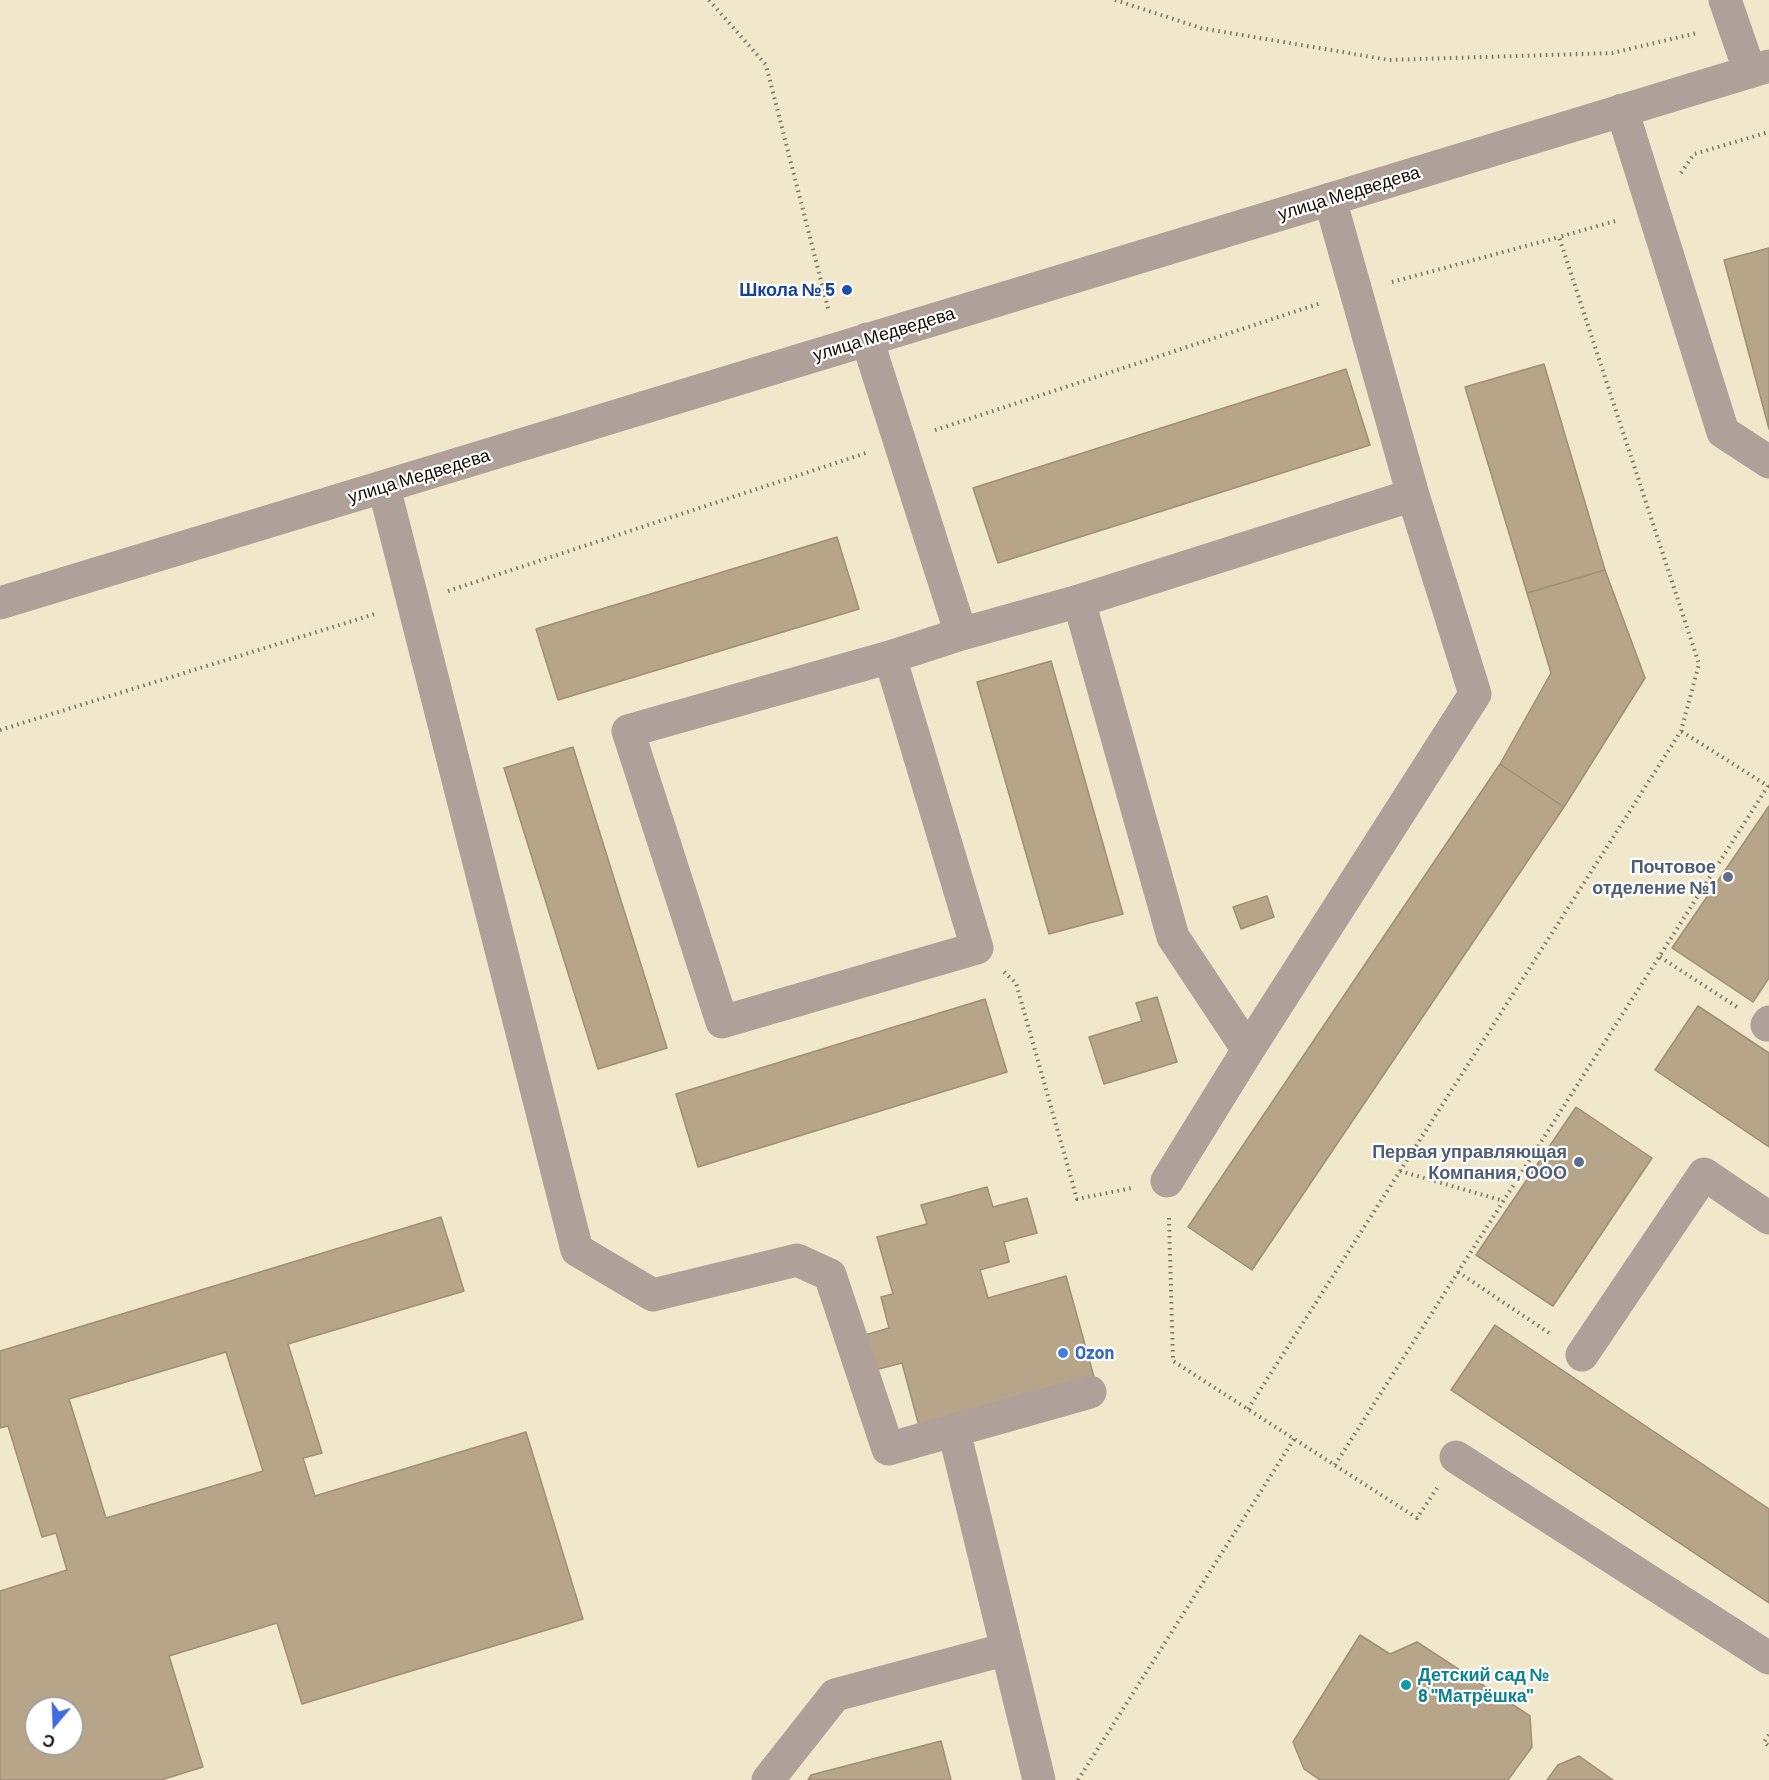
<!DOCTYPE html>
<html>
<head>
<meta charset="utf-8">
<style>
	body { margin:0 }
	#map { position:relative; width:1769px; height:1780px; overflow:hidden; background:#f1e7ca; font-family:Barlow,sans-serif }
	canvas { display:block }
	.north { position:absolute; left:24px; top:1696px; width:60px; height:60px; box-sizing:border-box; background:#fff; border:2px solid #a09f9b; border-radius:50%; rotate:199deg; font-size:16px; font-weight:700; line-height:24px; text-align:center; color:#120f05 }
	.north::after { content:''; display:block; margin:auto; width:21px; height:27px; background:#416bdc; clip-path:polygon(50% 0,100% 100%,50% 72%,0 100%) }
</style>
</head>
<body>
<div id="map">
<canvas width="1769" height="1780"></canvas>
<div class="north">С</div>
</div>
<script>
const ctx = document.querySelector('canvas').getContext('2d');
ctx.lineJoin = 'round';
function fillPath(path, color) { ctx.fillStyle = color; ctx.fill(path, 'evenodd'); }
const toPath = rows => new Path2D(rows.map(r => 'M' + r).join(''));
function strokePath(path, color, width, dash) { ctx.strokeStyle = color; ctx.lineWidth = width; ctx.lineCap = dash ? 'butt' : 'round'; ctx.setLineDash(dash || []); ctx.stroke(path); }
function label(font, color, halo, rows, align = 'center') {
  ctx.font = font + ' Barlow,sans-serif'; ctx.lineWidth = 4.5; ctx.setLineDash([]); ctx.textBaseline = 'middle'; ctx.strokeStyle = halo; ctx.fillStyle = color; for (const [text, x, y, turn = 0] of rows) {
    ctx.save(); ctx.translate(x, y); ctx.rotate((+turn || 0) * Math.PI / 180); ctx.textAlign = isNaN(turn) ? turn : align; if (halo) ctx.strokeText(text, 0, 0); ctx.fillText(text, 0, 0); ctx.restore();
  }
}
const building = toPath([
	[1769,248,1769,429,1724,260,1769,248],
	[1544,364,1605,570,1527,593,1465,387,1544,364],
	[1346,369,1370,445,998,563,973,488,1346,369],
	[837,537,859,609,558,700,536,629,837,537],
	[1605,570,1645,678,1564,807,1500,764,1551,673,1527,593,1605,570],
	[1051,661,1123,914,1049,934,977,682,1051,661],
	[573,747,667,1048,598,1069,504,768,573,747],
	[1500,764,1564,807,1252,1270,1188,1227,1500,764],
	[1769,806,1769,978,1753,1002,1672,948,1769,806],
	[1267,896,1274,917,1241,929,1233,907,1267,896],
	[1157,997,1177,1062,1104,1084,1089,1037,1142,1021,1136,1003,1157,997],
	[985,999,1007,1072,698,1167,676,1094,985,999],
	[1698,1006,1769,1053,1769,1147,1655,1070,1698,1006],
	[1576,1107,1652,1158,1553,1306,1476,1255,1576,1107],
	[987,1187,993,1207,1027,1198,1037,1233,1004,1242,1009,1262,980,1270,988,1298,1066,1276,1094,1377,919,1426,902,1363,875,1370,865,1335,889,1328,881,1297,893,1294,877,1237,927,1224,921,1205,987,1187],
	[441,1217,464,1291,288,1344,322,1453,303,1458,315,1496,526,1432,583,1619,302,1704,277,1623,169,1656,203,1767,161,1780,0,1780,0,1591,67,1570,56,1533,42,1537,8,1426,0,1428,0,1351,441,1217],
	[226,1352,263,1471,106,1518,69,1399,226,1352],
	[36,1708,72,1708,72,1744,36,1744,36,1708],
	[1495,1325,1769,1509,1769,1603,1451,1390,1495,1325],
	[1360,1635,1390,1654,1417,1642,1530,1716,1532,1747,1508,1780,1320,1780,1304,1769,1293,1742,1360,1635],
	[941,1741,951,1780,808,1780,811,1775,941,1741],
	[1579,1756,1613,1780,1547,1780,1558,1765,1579,1756]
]);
fillPath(building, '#b7a589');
strokePath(building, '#9f8f77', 1.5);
strokePath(toPath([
	[709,0,766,65,829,312],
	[1115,0,1201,28,1389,60,1612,53,1697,33],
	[1681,173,1694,154,1769,132],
	[1392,282,1559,237],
	[935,430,1321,303],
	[448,591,866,453],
	[0,730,378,613],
	[1660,957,1737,1007],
	[1004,972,1016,983,1077,1199,1132,1188],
	[1400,1171,1504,1201],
	[1169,1218,1173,1361,1417,1518,1437,1488],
	[1458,1272,1552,1335],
	[1248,1409,1681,731,1699,664,1559,237,1619,220],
	[1335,1465,1768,786,1681,731],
	[1769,1735,1764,1742,1769,1746],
	[1078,1780,1294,1439]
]), '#7b7562', 4, [1.5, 4.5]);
strokePath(toPath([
	[1725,0,1750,72],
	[1622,110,1723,432,1769,462],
	[867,339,961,634],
	[384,487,577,1250,653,1295,797,1260,830,1275,888,1449,1090,1392],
	[1079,601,1173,937,1248,1050],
	[0,603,1769,66],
	[890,657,977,948,722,1022,628,731,890,657,961,634,1079,601,1413,495],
	[1767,1025,1769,1022],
	[1167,1181,1248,1050,1475,694,1413,495,1330,199],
	[1582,1355,1704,1174,1769,1218],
	[954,1431,1007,1649],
	[1456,1457,1769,1658],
	[768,1780,835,1695,1007,1649,1039,1780]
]), '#afa099', 33);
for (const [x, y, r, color] of [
	[847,290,6,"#1a4fb4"],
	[1728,877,6,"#5c6f8a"],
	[1579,1162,6,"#5c6f8a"],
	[1063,1353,6,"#3f7fe0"],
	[1406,1685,6,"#0f9aa8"]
]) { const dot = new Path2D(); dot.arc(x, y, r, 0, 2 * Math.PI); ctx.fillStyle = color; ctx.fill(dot); strokePath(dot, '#fff', 2); }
label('18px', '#120f05', '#fff', [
	["улица Медведева",1349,193,-17],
	["улица Медведева",884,334,-17],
	["улица Медведева",419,476,-17]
]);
label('bold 18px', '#164399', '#fff', [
	["Школа № 5",835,290]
], 'right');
label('bold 18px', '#4e5e75', '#fff', [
	["Почтовое",1716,867],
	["отделение №1",1716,888],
	["Первая управляющая",1567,1152],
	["Компания, ООО",1567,1173]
], 'right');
label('bold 18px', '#366cbe', '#fff', [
	["Ozon",1075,1353]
], 'left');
label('bold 18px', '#0d838f', '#fff', [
	["Детский сад №",1418,1675],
	["8 \"Матрёшка\"",1418,1696]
], 'left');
</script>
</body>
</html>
